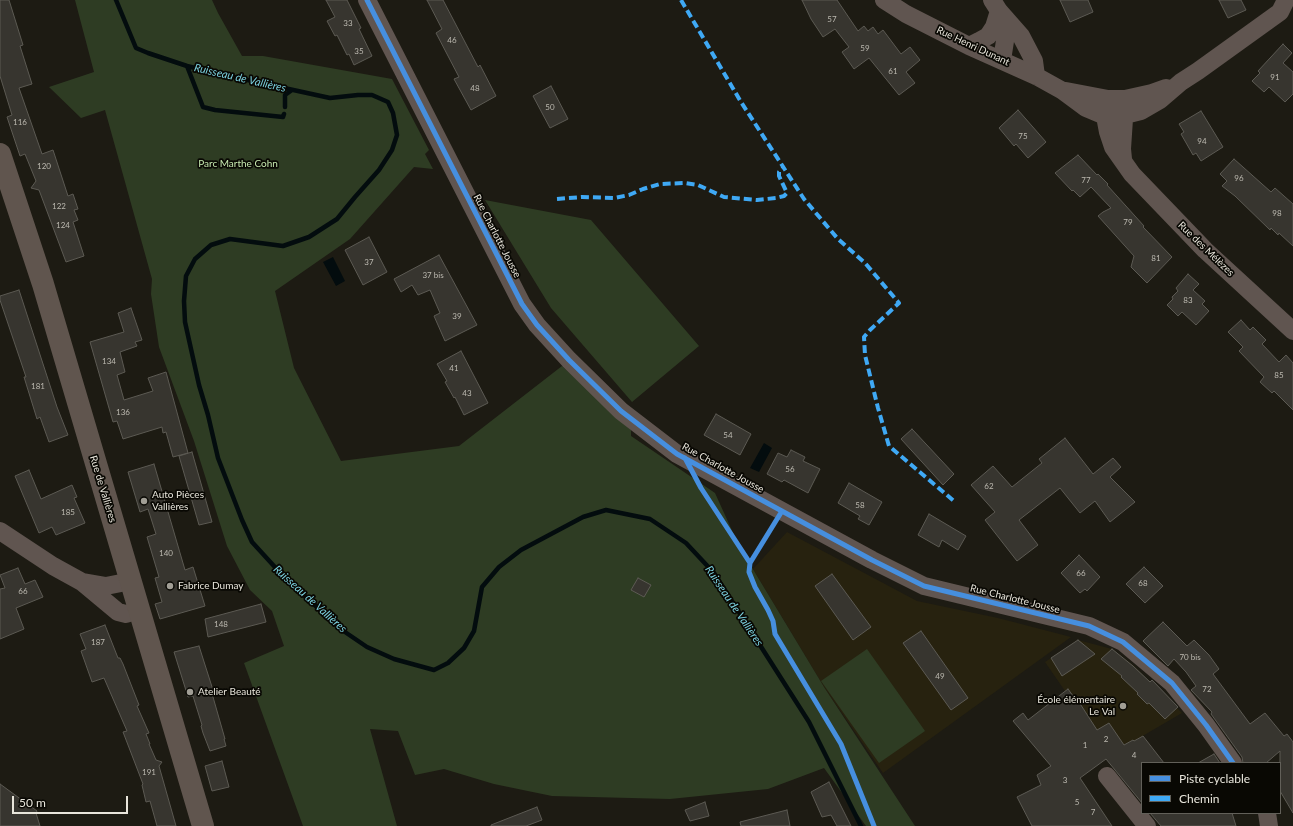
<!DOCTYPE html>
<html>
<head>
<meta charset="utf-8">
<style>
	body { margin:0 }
	#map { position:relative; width:1293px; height:826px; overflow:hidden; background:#1d1b13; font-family:Lato,sans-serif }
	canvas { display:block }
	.legend { position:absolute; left:1141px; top:762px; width:140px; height:52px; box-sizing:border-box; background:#090803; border:1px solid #626059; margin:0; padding:5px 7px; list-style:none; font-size:12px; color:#e8e5db }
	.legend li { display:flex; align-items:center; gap:8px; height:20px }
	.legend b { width:20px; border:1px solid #626059 }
	.scale { position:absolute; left:12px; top:796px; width:116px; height:18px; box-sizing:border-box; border:2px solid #e8e5db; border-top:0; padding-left:5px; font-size:12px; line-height:14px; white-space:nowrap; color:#e8e5db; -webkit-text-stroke:3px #090803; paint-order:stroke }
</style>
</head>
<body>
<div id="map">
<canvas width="1293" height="826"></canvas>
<ul class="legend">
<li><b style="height:5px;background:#468fdf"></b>Piste cyclable</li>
<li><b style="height:5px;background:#3fa9f5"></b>Chemin</li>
</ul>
<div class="scale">50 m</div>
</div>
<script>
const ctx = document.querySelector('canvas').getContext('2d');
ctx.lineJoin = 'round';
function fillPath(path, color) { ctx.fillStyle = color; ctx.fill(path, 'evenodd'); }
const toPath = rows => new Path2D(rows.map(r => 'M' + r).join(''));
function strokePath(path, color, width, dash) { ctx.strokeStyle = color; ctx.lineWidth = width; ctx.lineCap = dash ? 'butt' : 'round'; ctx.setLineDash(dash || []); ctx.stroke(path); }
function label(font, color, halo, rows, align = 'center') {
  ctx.font = font + ' Lato,sans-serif'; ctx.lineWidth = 3.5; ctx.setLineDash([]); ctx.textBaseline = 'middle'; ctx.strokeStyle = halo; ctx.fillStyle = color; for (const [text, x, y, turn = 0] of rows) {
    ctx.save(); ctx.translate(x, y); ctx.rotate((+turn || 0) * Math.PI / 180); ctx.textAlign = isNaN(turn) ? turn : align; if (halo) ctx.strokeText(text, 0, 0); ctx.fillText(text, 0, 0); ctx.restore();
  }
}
fillPath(toPath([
	[787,532,917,601,998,618,1071,637,883,773,824,687,753,569],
	[1078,640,1112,649,1133,665,1150,682,1152,680,1161,690,1160,691,1182,713,1134,741,1133,740,1119,747,1129,762,1116,772,1062,695,1065,691,1045,662]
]), '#27220f');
fillPath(toPath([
	[75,0,212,0,218,13,242,56,263,56,392,79,429,150,425,154,433,169,414,167,350,239,275,291,294,368,341,461,459,446,562,366,631,430,631,436,715,493,739,546,824,687,915,826,866,826,824,768,768,789,670,799,552,796,494,784,444,769,415,775,398,731,370,729,397,826,303,826,244,663,284,646,272,611,250,590,227,546,194,441,159,347,151,294,152,279,105,110,81,118,49,87,94,72],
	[485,200,591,220,699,346,632,402,551,308],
	[867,649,925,731,879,763,821,681]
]), '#2e3c23');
fillPath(toPath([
	[333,257,345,281,336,286,323,262],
	[764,443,772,448,759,472,750,468]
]), '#030c0e');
strokePath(toPath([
	[116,0,136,48,148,53,187,66,220,74,330,98,358,95,372,95,388,102,393,113,397,135,392,150,379,170,355,197,337,219,309,237,283,246,230,239,211,245,195,259,186,276,184,301,185,322,199,385,208,415,218,458,242,520,252,542,284,577,342,630,367,647,394,659,434,670,448,663,464,648,474,631,482,587,499,567,521,550,583,517,606,510,650,519,686,543,714,573,809,722,861,826],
	[187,66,203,107,215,110,283,117,284,114],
	[285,107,285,95,292,90]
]), '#030c0e', 4.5);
const building = toPath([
	[0,0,9,0,23,45,20,46,32,84,19,88,42,154,53,150,68,196,73,194,78,209,74,210,78,220,73,222,84,256,66,262,39,190,31,188,36,181,25,154,20,156,7,117,12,115,0,76,0,0],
	[326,0,347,0,361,28,359,29,372,56,354,65,349,54,347,55,337,35,335,36,327,21,335,17,326,0],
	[427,0,443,0,478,67,480,65,496,96,471,110,454,79,459,77,436,33,442,29,427,0],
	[802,0,837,0,858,31,864,26,868,31,873,27,878,34,883,30,901,54,910,47,920,60,906,72,915,83,899,95,869,58,854,69,842,52,849,47,835,29,823,37,811,19,802,0],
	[1060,0,1088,0,1093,12,1070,22,1060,0],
	[1219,0,1241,0,1246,10,1228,18,1219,0],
	[1283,44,1292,53,1283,63,1293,72,1293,94,1285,102,1269,87,1264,92,1252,81,1260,73,1258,71,1283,44],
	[551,86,568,119,550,128,533,96,551,86],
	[1018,110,1046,142,1028,158,1016,144,1014,146,999,128,1018,110],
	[1201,111,1223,147,1201,161,1196,153,1193,155,1181,134,1184,132,1179,124,1201,111],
	[1078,155,1097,175,1098,174,1108,184,1107,185,1144,226,1143,227,1172,257,1147,283,1131,267,1134,256,1098,216,1103,212,1111,208,1091,187,1080,197,1073,190,1072,191,1055,173,1078,155],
	[1234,159,1271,192,1275,188,1293,204,1293,246,1279,233,1278,235,1271,228,1270,230,1235,196,1222,186,1227,181,1220,174,1234,159],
	[369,237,387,272,363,285,345,250,369,237],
	[439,255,477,325,445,341,434,316,440,313,430,290,418,295,412,285,401,292,394,279,439,255],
	[1188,274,1199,284,1193,290,1205,301,1202,304,1209,311,1196,325,1182,312,1178,316,1167,305,1173,299,1172,297,1178,291,1176,288,1188,274],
	[19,290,57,407,68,435,49,442,40,417,37,419,24,377,26,377,0,300,0,296,19,290],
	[131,308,142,340,135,342,137,346,120,352,125,372,117,375,124,400,153,391,148,378,166,372,188,453,173,457,166,432,163,433,162,427,123,439,117,421,113,422,90,342,124,332,118,313,131,308],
	[1241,320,1250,330,1253,327,1266,340,1262,344,1279,362,1286,355,1293,363,1293,410,1274,391,1272,393,1260,382,1264,377,1239,351,1243,347,1228,332,1241,320],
	[461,351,488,403,464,415,455,397,454,398,445,382,447,381,437,364,461,351],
	[716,414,751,434,740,455,704,435,716,414],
	[912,429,954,474,943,485,901,439,912,429],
	[1065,438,1093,474,1113,458,1121,467,1110,477,1135,502,1110,522,1095,501,1080,513,1060,488,1019,520,1038,545,1017,561,985,520,995,512,971,485,993,466,1012,487,1042,463,1039,459,1065,438],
	[791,450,805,457,803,461,820,469,808,493,784,480,782,482,767,474,778,453,787,457,791,450],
	[192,452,212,522,199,525,179,456,192,452],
	[154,464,185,570,193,567,205,606,160,619,155,604,162,602,155,578,159,577,147,537,156,534,148,509,140,512,128,472,154,464],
	[29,470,41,499,72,485,77,497,74,498,85,523,56,535,52,527,39,533,15,476,29,470],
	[849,483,882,502,869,525,858,519,860,516,838,503,849,483],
	[929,514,966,536,958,550,942,540,939,547,918,535,929,514],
	[1079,555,1100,577,1087,591,1085,589,1080,593,1061,573,1079,555],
	[1144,567,1163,586,1145,603,1126,584,1144,567],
	[18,568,25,584,35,580,43,597,16,608,24,629,0,639,0,589,5,588,0,575,18,568],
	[832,574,871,627,853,640,815,586,832,574],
	[638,578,651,585,644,597,631,590,638,578],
	[261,604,266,622,208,637,205,619,261,604],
	[1163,622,1187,646,1194,640,1209,655,1219,669,1213,674,1250,724,1265,713,1284,736,1287,734,1293,742,1293,813,1280,791,1280,751,1266,763,1243,763,1242,757,1211,714,1212,712,1191,690,1196,686,1186,672,1174,659,1168,666,1143,641,1163,622],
	[105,625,118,658,120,658,123,664,139,705,137,706,149,733,146,734,150,744,149,744,156,760,162,762,159,766,176,826,157,826,150,801,146,802,142,785,143,784,123,732,127,731,104,678,92,682,81,651,86,649,80,634,105,625],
	[921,631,968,698,951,710,903,643,921,631],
	[1078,640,1095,654,1062,676,1051,658,1078,640],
	[199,646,213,690,211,690,225,739,224,739,226,746,210,751,203,733,201,726,202,725,193,696,188,697,174,652,199,646],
	[1112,649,1133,666,1150,682,1152,680,1178,707,1165,719,1149,703,1147,704,1137,694,1138,693,1121,677,1122,676,1101,659,1112,649],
	[1068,689,1076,700,1077,699,1097,730,1109,723,1124,745,1133,740,1134,741,1143,736,1164,763,1142,763,1142,803,1106,759,1080,778,1112,826,1032,826,1017,797,1041,785,1037,775,1051,766,1013,721,1023,713,1028,720,1068,689],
	[1214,754,1220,763,1198,763,1214,754],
	[222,761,229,787,212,791,205,766,222,761],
	[829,782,851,826,837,826,831,815,822,817,811,792,829,782],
	[0,784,37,811,36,813,40,826,0,826,0,784],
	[705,802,709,816,690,821,685,810,705,802],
	[537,807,542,820,526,826,491,826,491,825,537,807],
	[787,810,790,826,741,826,740,822,787,810],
	[1150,813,1232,813,1236,826,1161,826,1150,813]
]);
fillPath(building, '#37352f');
strokePath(building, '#5c5a53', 1);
strokePath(toPath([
	[367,0,522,304,537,325,569,360,621,411,677,454,872,560,924,586,1089,626,1123,642,1172,683,1206,725,1233,763],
	[884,0,906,14,969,46,1036,76,1063,91,1086,108,1105,116,1125,115,1141,111,1160,100,1181,82,1198,71,1280,12,1286,0],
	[992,0,999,11,1021,36,1034,61,1036,76],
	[999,12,1005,41,1002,60],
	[969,46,979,41,988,36,994,27,999,11],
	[1066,91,1108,99,1125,99,1152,93,1166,88],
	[1108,99,1105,116,1108,132,1113,147,1132,174,1205,250,1293,331],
	[1123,159,1122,149,1125,104],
	[0,531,53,566,82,582,118,612,126,614,139,610],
	[83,582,106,586,131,581],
	[1107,776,1147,826],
	[1267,813,1269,826]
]), '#605550', 18);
strokePath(toPath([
	[0,154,43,284,203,826]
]), '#60554e', 22);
strokePath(toPath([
	[681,0,741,102,804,199,838,239,865,263,899,303,870,330,864,337,865,355,878,408,889,446,954,501],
	[557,199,582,197,614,198,629,195,643,189,660,184,685,183,698,185,724,197,757,200,776,198,784,196,787,193,779,176,779,172,783,168]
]), '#3fa9f5', 4, [8, 4]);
strokePath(toPath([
	[367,0,522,304,537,325,569,360,621,411,677,454,872,560,924,586,1089,626,1123,642,1172,683,1206,725,1233,763],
	[685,458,701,488,750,563],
	[782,511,750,563,749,572,755,587,768,610,773,621,775,634,841,744,874,826]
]), '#468fdf', 5);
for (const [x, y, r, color] of [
	[144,501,4,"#a19e95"],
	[170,586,4,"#a19e95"],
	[190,692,4,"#a19e95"],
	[1123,706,4,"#a19e95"]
]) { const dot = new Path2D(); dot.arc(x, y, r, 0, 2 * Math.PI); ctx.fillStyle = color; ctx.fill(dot); strokePath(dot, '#090803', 1.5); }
label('8px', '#bcb9b0', null, [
	["57",832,19],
	["33",348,23],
	["46",452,40],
	["59",865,48],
	["35",359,51],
	["61",893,71],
	["91",1275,77],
	["48",475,88],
	["50",550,107],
	["116",20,122],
	["75",1023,136],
	["94",1202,141],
	["120",44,166],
	["96",1239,178],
	["77",1086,180],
	["122",59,206],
	["98",1277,213],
	["79",1128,222],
	["124",63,225],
	["81",1156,258],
	["37",369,262],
	["37 bis",433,275],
	["83",1188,300],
	["39",457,316],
	["134",109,361],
	["41",454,368],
	["85",1279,375],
	["181",38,386],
	["43",467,393],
	["136",123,412],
	["54",728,435],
	["56",790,469],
	["62",989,486],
	["58",860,505],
	["185",68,512],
	["140",166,553],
	["66",1081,573],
	["68",1143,583],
	["66",23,591],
	["148",221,624],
	["187",98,642],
	["70 bis",1190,657],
	["49",940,676],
	["72",1207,689],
	["2",1106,739],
	["1",1085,745],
	["4",1134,755],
	["191",149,772],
	["3",1065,780],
	["5",1077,802],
	["7",1093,812]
]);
label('10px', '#e8e5db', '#090803', [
	["Rue Henri Dunant",973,46,25],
	["Rue Charlotte Jousse",497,236,63],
	["Rue des Mélèzes",1206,249,44],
	["Rue Charlotte Jousse",723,468,29],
	["Rue de Vallières",103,489,73],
	["Rue Charlotte Jousse",1015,599,14]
]);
label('10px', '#c6e8af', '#090803', [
	["Parc Marthe Cohn",238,164]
]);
label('10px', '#e8e5db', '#090803', [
	["Auto Pièces",152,495],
	["Vallières",152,507],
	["Fabrice Dumay",178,586],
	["Atelier Beauté",198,692],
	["École élémentaire",1115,700,"right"],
	["Le Val",1115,712,"right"]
], 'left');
label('italic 11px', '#7bd0de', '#090803', [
	["Ruisseau de Vallières",240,78,13],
	["Ruisseau de Vallières",310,599,42],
	["Ruisseau de Vallières",734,606,56]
]);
</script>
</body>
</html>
